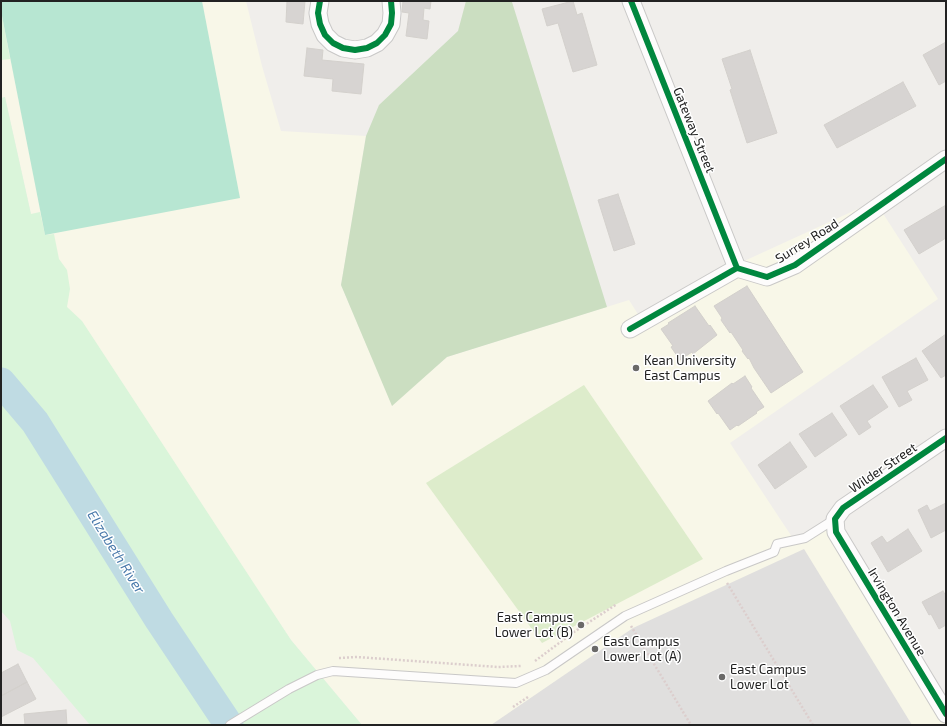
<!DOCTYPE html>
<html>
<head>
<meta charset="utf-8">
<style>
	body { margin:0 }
	#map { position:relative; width:947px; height:726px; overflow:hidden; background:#f0eeeb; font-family:"Exo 2",sans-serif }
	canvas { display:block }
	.frame { position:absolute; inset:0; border:2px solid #222; pointer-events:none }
</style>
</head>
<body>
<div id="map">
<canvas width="947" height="726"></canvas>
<div class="frame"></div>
</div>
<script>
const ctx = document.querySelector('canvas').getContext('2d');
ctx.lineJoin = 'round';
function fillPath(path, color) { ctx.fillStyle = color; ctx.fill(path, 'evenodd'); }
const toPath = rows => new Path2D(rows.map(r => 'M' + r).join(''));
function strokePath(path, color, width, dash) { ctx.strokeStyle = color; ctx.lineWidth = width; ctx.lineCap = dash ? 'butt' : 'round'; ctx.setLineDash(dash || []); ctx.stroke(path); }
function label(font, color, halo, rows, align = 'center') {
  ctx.font = font + ' "Exo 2",sans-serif'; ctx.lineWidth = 3; ctx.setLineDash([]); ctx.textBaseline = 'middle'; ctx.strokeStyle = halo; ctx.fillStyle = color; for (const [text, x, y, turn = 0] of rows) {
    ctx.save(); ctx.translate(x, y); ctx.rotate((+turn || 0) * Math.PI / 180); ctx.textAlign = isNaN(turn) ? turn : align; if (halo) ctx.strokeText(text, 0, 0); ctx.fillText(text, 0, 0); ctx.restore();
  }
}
fillPath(toPath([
	[1,1,246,1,262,66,281,131,366,136,341,285,392,405,447,357,629,300,641,319,742,262,875,201,938,299,730,443,794,540,827,521,946,715,946,725,362,725,291,640,67,307,31,214,5,97,1,98,1,60,10,58,1,11]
]), '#f8f7e8');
fillPath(toPath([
	[584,385,703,559,542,643,426,483]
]), '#ddeccb');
fillPath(toPath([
	[466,1,510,1,512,2,607,307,447,357,392,406,341,285,366,136,379,105,458,31]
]), '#cbdec1');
fillPath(toPath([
	[1,11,10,59,1,60],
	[5,97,31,214,40,212,45,235,54,234,59,259,67,270,70,289,67,307,82,321,291,640,362,725,90,725,33,658,17,650,10,621,1,611,1,98]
]), '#daf5da');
fillPath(toPath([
	[1,1,202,1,240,198,45,235,1,11]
]), '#b7e6d2');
fillPath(toPath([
	[804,549,912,725,491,725,633,628]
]), '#e0dfde');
strokePath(toPath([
	[1,382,35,422,159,620,229,725]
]), '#bfdbe3', 29);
const building = toPath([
	[287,1,305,1,303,24,286,22,287,1],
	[403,1,431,1,430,9,424,8,423,20,429,21,427,39,406,36,409,13,402,12,403,1],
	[573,1,577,15,582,13,597,65,573,72,558,23,547,26,542,9,573,1],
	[946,42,946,81,939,85,923,55,946,42],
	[307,48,323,50,322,60,364,64,361,94,332,91,333,79,304,76,307,48],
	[750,50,777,133,747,143,730,90,732,89,722,59,750,50],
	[903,82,916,106,837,148,824,125,903,82],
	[618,194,635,244,614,251,598,200,618,194],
	[946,205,946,238,919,254,904,230,946,205],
	[747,286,803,372,771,393,754,368,749,358,748,359,742,351,743,350,731,332,730,333,721,320,722,318,714,306,747,286],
	[695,306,709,326,710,325,717,335,693,354,692,352,680,360,671,347,673,346,661,329,669,324,668,323,695,306],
	[946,334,946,375,941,378,922,351,946,334],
	[916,358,928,380,907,391,912,400,899,407,882,377,916,358],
	[745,376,752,387,751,388,764,407,756,412,757,413,738,426,737,425,730,430,718,413,717,414,708,401,732,383,733,384,745,376],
	[873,385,888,407,867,421,871,427,859,435,840,406,873,385],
	[832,413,847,435,815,457,799,434,832,413],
	[790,442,807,467,775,489,758,465,790,442],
	[946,503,946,530,931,538,918,510,927,505,930,511,946,503],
	[908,529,922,551,888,572,871,543,882,536,887,543,908,529],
	[943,591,946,596,946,625,939,629,931,614,929,615,922,602,943,591],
	[18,664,27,682,1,696,1,673,18,664],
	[27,682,36,699,1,717,1,696,27,682],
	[66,710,67,725,25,725,24,714,66,710]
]);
fillPath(building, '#d7d4d2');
strokePath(building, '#d3d0cc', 1);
const lane = toPath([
	[230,725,289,689,317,675,333,671,516,683,546,670,625,616,726,571,774,552,777,544,805,538,835,519]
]);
const street = toPath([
	[320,1,318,13,320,24,325,35,333,43,343,48,355,50,367,48,377,43,385,35,391,24,392,13,391,1],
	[631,1,737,268],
	[630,329,737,268,767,277,795,265,946,159],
	[946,438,843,508,835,519,836,532,946,714]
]);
strokePath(lane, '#c9c8c7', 10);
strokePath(street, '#c9c8c7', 19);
strokePath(toPath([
	[727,583,813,725],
	[631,626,691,725],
	[339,658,357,657,498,667,521,666],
	[535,661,574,632,617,604],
	[513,707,528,697]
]), '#dccecd', 2.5, [2, 2]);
strokePath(lane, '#fdfcfc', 8);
strokePath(street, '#fdfcfc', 17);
strokePath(toPath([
	[320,1,318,13,320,24,325,35,333,43,343,48,355,50,367,48,377,43,385,35,391,24,392,13,391,1],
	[631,1,737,268],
	[630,329,737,268,767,277,795,265,946,159],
	[946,438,843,508,835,519,836,532,946,714]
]), '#00873e', 6);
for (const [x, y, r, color] of [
	[636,368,4,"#6a6968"],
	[581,625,4,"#6a6968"],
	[595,649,4,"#6a6968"],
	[722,677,4,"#6a6968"]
]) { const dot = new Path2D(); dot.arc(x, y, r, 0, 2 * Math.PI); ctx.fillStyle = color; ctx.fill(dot); strokePath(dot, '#fff', 1.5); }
label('13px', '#222', '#fff', [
	["Gateway Street",694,130,68],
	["Surrey Road",807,241,-32],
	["Wilder Street",883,468,-34],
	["Irvington Avenue",897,612,59]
]);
label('13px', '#222', '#fff', [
	["Kean University",644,361],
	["East Campus",644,376],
	["East Campus",573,618,"right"],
	["Lower Lot (B)",573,633,"right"],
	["East Campus",603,642],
	["Lower Lot (A)",603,657],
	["East Campus",730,670],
	["Lower Lot",730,685]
], 'left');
label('italic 14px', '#4a7aab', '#fff', [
	["Elizabeth River",116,552,58]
]);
</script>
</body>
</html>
